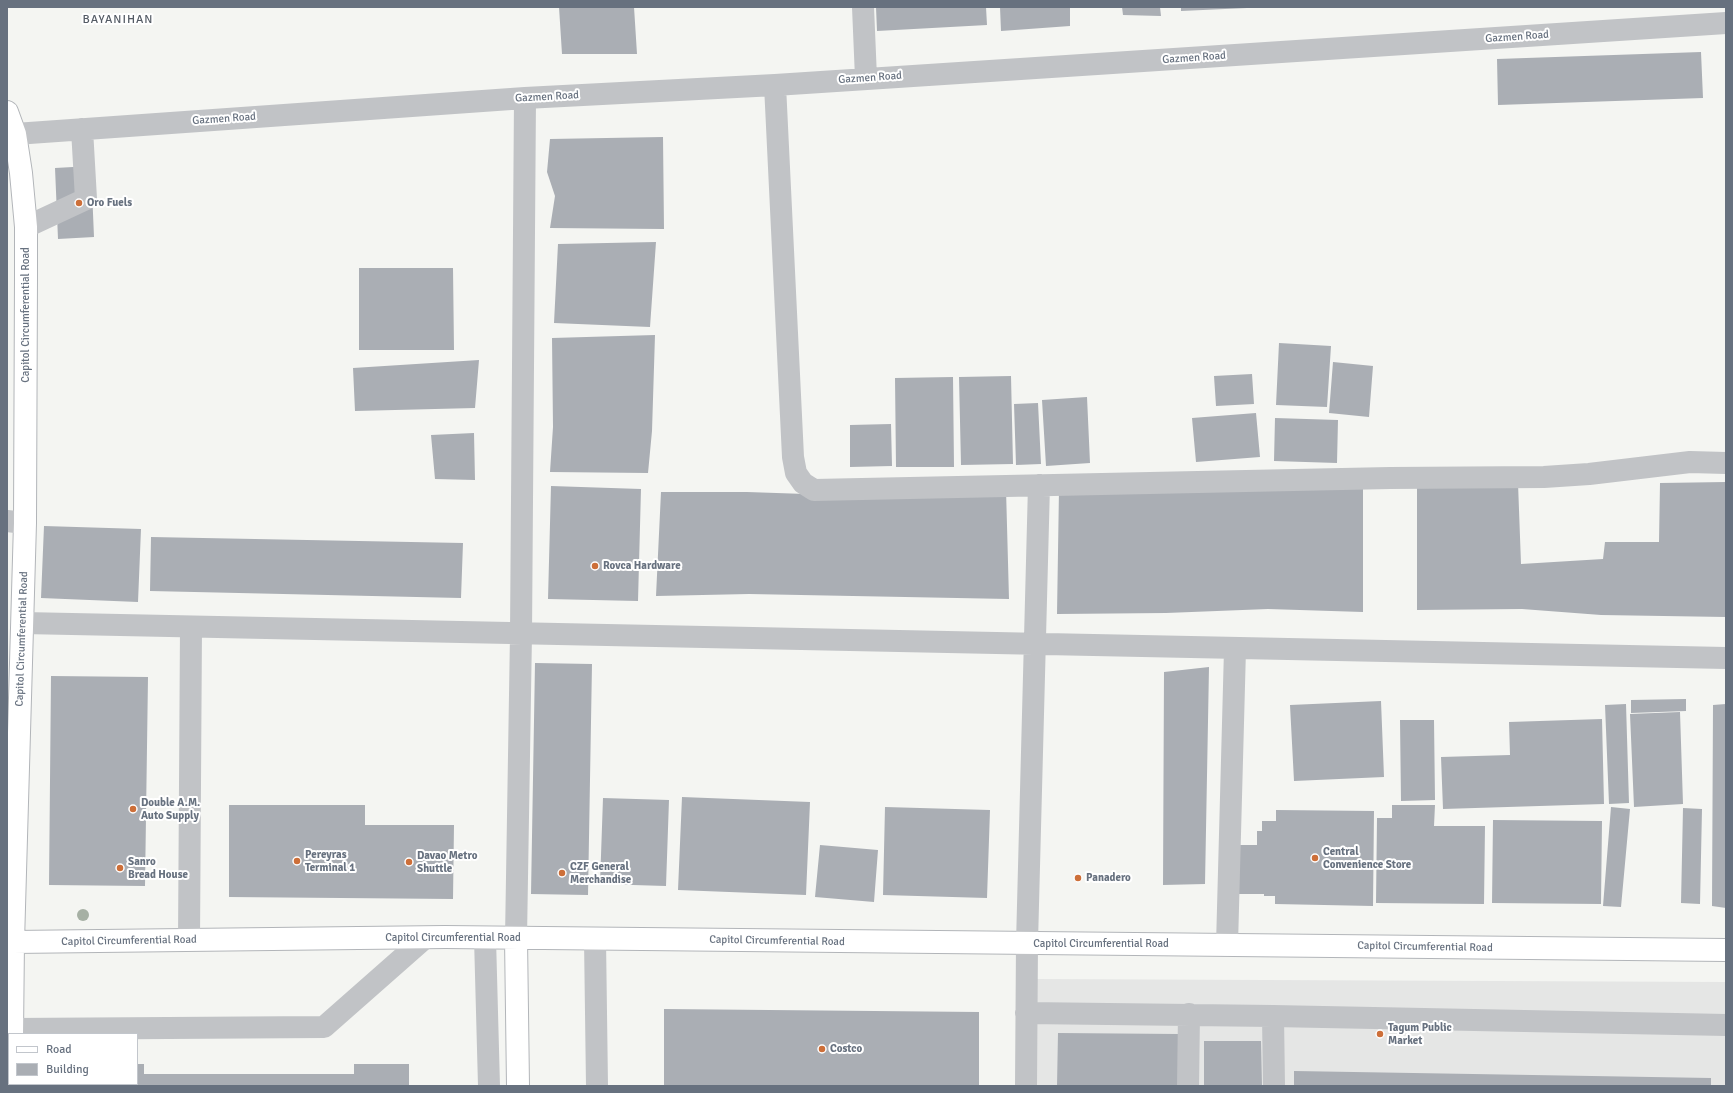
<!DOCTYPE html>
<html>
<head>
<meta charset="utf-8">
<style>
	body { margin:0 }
	#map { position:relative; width:1733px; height:1093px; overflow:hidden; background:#f4f5f2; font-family:Signika,sans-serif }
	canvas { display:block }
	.frame { position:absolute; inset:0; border:8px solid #67717f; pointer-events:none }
	.legend { position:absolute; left:8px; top:1033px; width:130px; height:52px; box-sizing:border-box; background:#fff; border:1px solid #c2c6cc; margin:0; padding:5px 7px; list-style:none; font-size:12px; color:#67717f }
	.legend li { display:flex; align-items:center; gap:8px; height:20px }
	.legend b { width:20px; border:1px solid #c2c6cc }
</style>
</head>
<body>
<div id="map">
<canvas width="1733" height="1093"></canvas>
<div class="frame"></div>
<ul class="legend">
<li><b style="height:5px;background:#fff"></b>Road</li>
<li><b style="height:11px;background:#aaaeb4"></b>Building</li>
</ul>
</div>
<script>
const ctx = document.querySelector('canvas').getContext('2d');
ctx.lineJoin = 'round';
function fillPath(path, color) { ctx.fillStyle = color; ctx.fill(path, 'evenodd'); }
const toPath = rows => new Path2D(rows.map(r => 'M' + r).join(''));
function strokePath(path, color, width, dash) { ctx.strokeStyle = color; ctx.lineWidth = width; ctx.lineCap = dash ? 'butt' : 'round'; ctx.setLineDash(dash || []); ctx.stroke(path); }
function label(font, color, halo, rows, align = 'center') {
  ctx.font = font + ' Signika,sans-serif'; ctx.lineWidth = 4; ctx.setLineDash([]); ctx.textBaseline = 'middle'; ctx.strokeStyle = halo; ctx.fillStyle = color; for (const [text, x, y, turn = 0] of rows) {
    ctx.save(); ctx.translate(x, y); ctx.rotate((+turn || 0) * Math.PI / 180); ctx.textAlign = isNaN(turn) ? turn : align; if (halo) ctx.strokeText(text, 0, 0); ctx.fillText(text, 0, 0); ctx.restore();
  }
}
fillPath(toPath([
	[1035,979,1726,982,1726,1086,1035,1086]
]), '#e5e6e5');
fillPath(toPath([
	[559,7,634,7,637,54,562,54],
	[876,7,986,7,987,25,877,31],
	[1000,7,1070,7,1070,26,1001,31],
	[1122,7,1160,7,1161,16,1123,15],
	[1181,7,1247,7,1247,8,1181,11],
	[1701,52,1703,98,1498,105,1497,59],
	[663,137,664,229,550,228,555,196,547,172,550,139],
	[91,166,94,237,58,239,55,168],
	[656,242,650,327,554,323,558,244],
	[359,268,453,268,454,350,359,350],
	[655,335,652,431,648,473,550,472,553,427,552,338],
	[1279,343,1331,346,1327,407,1276,405],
	[479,360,475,408,355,411,353,368],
	[1333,362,1373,366,1369,417,1329,413],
	[1252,374,1254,404,1216,406,1214,376],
	[1011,376,1013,464,961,465,959,377],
	[953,377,954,467,896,467,895,378],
	[1087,397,1090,463,1046,466,1042,400],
	[1038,403,1041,464,1016,465,1014,404],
	[1256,413,1260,457,1196,462,1192,418],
	[1275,418,1338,420,1337,463,1274,461],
	[891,424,892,466,850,467,850,425],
	[474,433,475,480,435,479,431,435],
	[1726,482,1726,617,1601,615,1522,609,1417,610,1417,486,1518,483,1521,564,1603,559,1605,542,1659,542,1660,483],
	[1363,485,1363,612,1268,609,1166,613,1057,614,1059,489],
	[551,486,641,489,638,601,548,599],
	[1006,489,1009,599,749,594,656,596,661,492,747,492,835,495],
	[44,526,141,529,138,602,41,598],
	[151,537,463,543,461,598,150,591],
	[535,663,592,664,588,895,531,894],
	[1209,667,1205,884,1163,885,1164,672],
	[51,676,148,677,145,886,49,885],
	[1686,699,1686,711,1631,713,1631,700],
	[1381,701,1384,777,1294,781,1290,705],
	[1626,704,1629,803,1609,804,1605,705],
	[1726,704,1726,908,1712,906,1713,705],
	[1680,712,1683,804,1634,807,1630,714],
	[1602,719,1604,804,1443,809,1441,757,1510,755,1509,722],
	[1400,720,1434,720,1435,800,1401,801],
	[682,797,810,802,806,895,678,890],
	[603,798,669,800,666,886,600,884],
	[229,805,365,805,365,825,454,825,453,899,229,897],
	[1392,805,1435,805,1434,826,1485,826,1484,904,1376,903,1377,818,1392,818],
	[885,807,990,810,987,898,883,895],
	[1611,807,1630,809,1621,907,1603,906],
	[1683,808,1702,809,1700,904,1681,903],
	[1276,810,1374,811,1373,906,1275,904,1275,896,1264,896,1264,894,1234,894,1235,845,1257,845,1257,831,1262,831,1262,821,1276,821],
	[1493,820,1602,821,1601,904,1492,903],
	[820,845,878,850,874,902,815,897],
	[664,1009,979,1012,979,1086,664,1086],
	[1058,1033,1178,1034,1178,1086,1057,1086],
	[1204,1041,1261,1041,1262,1086,1204,1086],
	[137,1064,144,1064,144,1074,354,1074,354,1064,409,1064,409,1086,97,1086,97,1084,137,1084],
	[1294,1071,1711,1078,1711,1086,1294,1086]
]), '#aaaeb4');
const major = toPath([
	[7,112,15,134,21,173,26,227,26,277,25,523,13,942,12,1034],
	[516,938,518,1086],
	[13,942,445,937,1726,950],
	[12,1086,12,1084]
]);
strokePath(major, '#b2b5b9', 24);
strokePath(toPath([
	[863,7,866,78],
	[775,85,793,457,796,473,803,483,814,490,1390,478,1544,477,1589,474,1690,462,1726,463],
	[15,134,525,98,775,85,1726,23],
	[26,227,86,199,82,129],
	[7,521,25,523],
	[23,623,1726,658],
	[485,938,489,1086],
	[516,938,521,634,525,98],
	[595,939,597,1086],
	[189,940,191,627],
	[1227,945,1235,649],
	[1026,1013,1273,1016,1726,1025],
	[1273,1016,1274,1086],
	[12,1029,324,1027,425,938],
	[1026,1086,1027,943,1039,485],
	[1188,1086,1189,1014]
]), '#c1c3c6', 22);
strokePath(major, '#fff', 22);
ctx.fillStyle = '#a6b0a4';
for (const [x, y] of [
	[83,915]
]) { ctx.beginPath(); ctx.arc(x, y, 6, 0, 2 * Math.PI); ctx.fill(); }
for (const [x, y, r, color] of [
	[79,203,4,"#cd6f39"],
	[595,566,4,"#cd6f39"],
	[133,809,4,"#cd6f39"],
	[1315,858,4,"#cd6f39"],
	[297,861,4,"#cd6f39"],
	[409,862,4,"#cd6f39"],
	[120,868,4,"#cd6f39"],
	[562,873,4,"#cd6f39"],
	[1078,878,4,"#cd6f39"],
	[1380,1034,4,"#cd6f39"],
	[822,1049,4,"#cd6f39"]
]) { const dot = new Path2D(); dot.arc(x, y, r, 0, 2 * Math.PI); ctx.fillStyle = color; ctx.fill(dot); strokePath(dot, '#fff', 1.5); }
label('11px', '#67717f', '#fff', [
	["Gazmen Road",1517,37,-4],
	["Gazmen Road",1194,58,-4],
	["Gazmen Road",870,78,-4],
	["Gazmen Road",547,97,-3],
	["Gazmen Road",224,119,-4],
	["Capitol Circumferential Road",26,315,-90],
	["Capitol Circumferential Road",22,639,-88],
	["Capitol Circumferential Road",453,938],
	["Capitol Circumferential Road",129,941,-1],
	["Capitol Circumferential Road",777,941,1],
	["Capitol Circumferential Road",1101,944],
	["Capitol Circumferential Road",1425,947,1]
]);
label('bold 11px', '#67717f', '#fff', [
	["Oro Fuels",87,203],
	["Rovca Hardware",603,566],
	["Double A.M.",141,803],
	["Auto Supply",141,816],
	["Central",1323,852],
	["Convenience Store",1323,865],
	["Pereyras",305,855],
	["Terminal 1",305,868],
	["Davao Metro",417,856],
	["Shuttle",417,869],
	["Sanro",128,862],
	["Bread House",128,875],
	["CZF General",570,867],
	["Merchandise",570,880],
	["Panadero",1086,878],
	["Tagum Public",1388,1028],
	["Market",1388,1041],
	["Costco",830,1049]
], 'left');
ctx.letterSpacing = '1px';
label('12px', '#545b65', '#fff', [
	["BAYANIHAN",118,20]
]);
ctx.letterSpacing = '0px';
</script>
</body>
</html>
